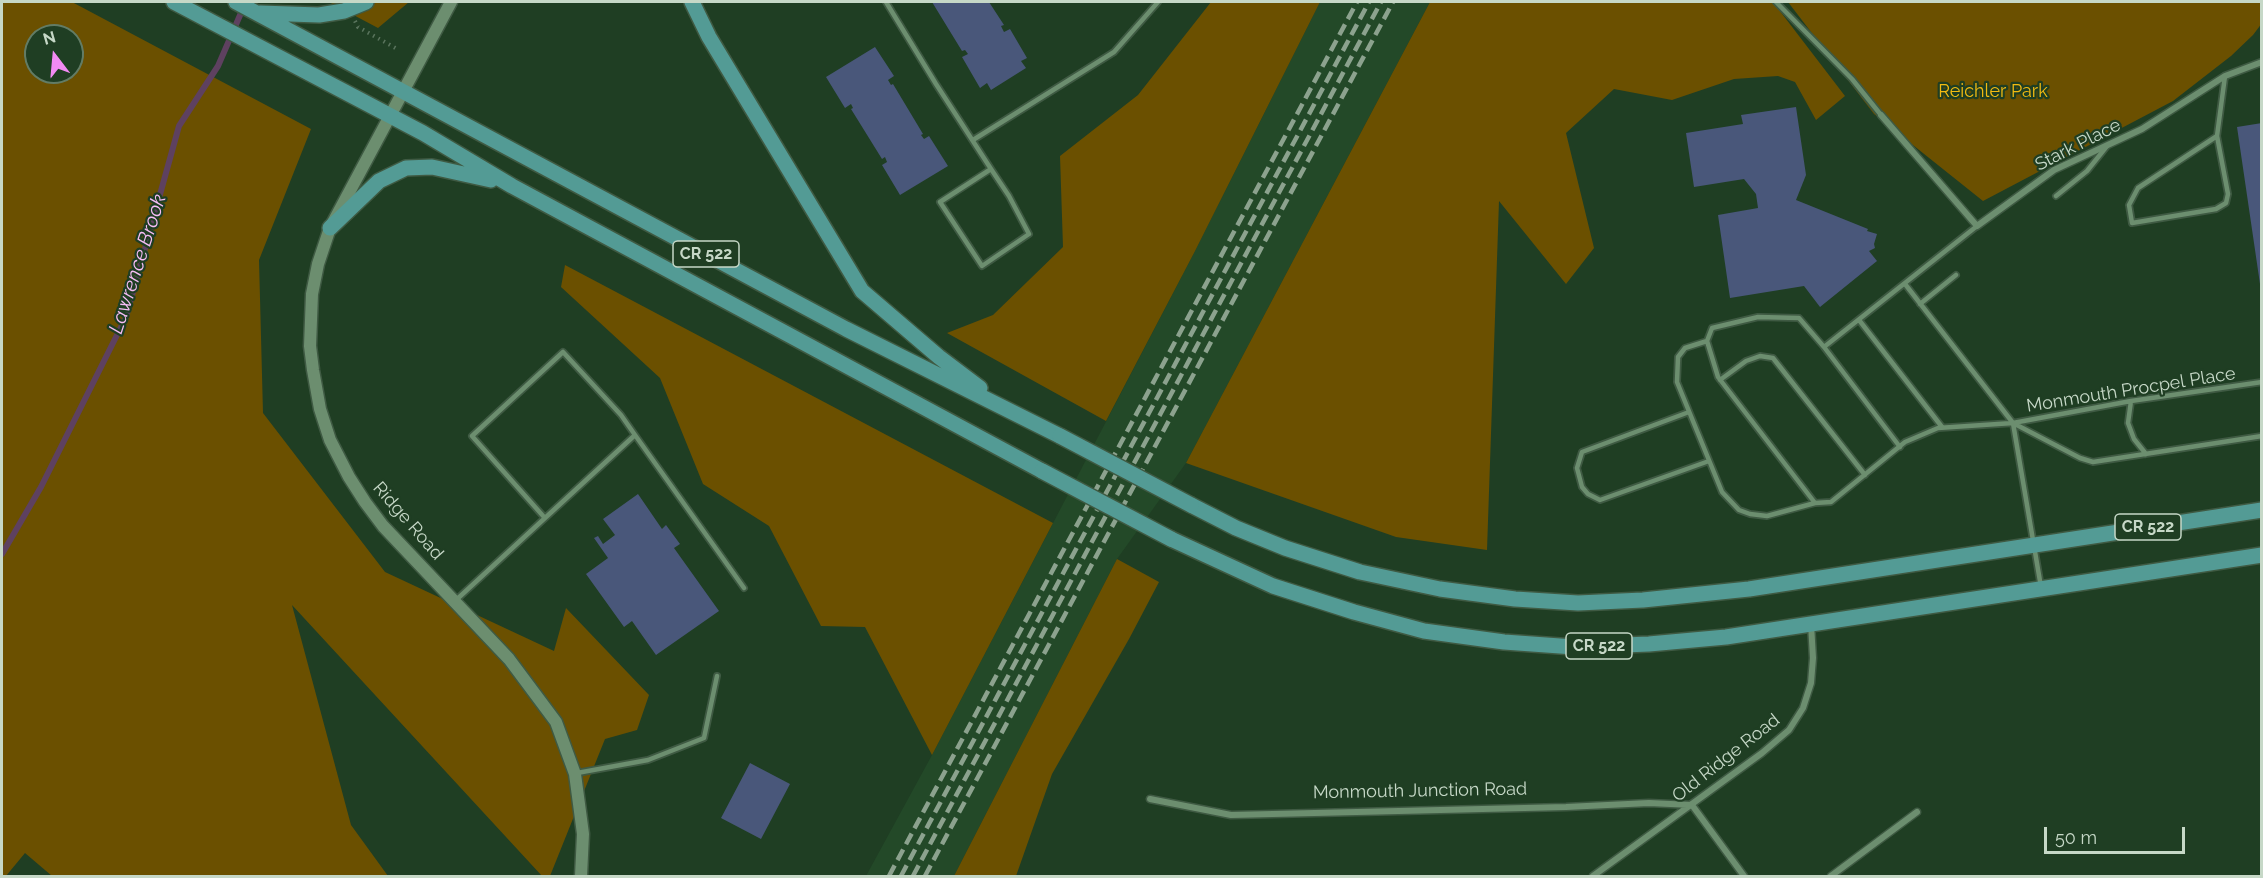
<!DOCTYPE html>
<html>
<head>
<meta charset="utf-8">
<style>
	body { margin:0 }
	#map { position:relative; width:2263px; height:878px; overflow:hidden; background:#1f3e23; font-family:Raleway,sans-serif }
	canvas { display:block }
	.frame { position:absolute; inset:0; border:3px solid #c6d8c7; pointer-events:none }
	.north { position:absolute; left:24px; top:24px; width:60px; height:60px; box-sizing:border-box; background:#1f3e23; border:2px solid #627c65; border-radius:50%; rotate:344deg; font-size:16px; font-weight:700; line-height:24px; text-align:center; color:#c6d8c7 }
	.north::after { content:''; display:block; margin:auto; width:21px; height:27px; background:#f28af3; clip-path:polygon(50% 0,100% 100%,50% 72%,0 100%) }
	.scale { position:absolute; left:2044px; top:827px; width:141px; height:27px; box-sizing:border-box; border:3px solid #c6d8c7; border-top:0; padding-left:8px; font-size:18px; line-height:21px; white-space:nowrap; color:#c6d8c7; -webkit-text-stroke:4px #1f3e23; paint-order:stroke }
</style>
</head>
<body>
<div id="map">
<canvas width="2263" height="878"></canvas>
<div class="frame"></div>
<div class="north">N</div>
<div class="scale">50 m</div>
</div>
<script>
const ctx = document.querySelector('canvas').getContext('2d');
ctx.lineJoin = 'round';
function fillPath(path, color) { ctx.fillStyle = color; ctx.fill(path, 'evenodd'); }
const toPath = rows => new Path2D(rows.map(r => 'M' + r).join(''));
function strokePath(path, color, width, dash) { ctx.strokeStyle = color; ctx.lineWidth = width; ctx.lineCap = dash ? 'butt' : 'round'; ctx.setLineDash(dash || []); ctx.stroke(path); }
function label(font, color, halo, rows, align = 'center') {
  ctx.font = font + ' Raleway,sans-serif'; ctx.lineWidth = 4.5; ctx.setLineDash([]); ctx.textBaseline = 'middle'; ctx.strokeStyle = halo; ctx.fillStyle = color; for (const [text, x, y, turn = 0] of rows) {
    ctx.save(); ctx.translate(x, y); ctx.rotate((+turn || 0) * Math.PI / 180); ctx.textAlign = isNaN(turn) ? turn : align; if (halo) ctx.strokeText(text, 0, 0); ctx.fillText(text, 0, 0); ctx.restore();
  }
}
fillPath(toPath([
	[1320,2,1430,2,1186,463,1117,559,954,876,866,876,932,755,1194,253]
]), '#234928');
fillPath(toPath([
	[2,2,72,2,311,129,259,260,263,413,385,572,554,651,566,608,649,695,637,730,605,739,550,876,542,876,292,605,351,825,388,876,52,876,25,853,6,876,2,876],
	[36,36,72,36,72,72,36,72],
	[329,2,409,2,378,28],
	[1211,2,1320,2,1194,253,1106,421,947,333,993,315,1063,247,1060,156,1138,95],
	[1430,2,1773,2,1845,96,1816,120,1795,82,1778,76,1734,79,1672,100,1614,89,1566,133,1594,248,1566,284,1499,201,1487,550,1396,537,1186,463],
	[1788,2,2261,2,2262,23,2253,35,2231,56,2173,101,1983,201,1874,114],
	[565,265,1053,523,932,755,865,627,821,626,769,526,703,484,660,378,561,287],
	[1117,559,1159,582,1129,639,1052,774,1016,876,954,876]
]), '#6b5000');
strokePath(toPath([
	[2,554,41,487,126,317,179,126,218,66,244,6]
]), '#5e4160', 6);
fillPath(toPath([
	[932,2,989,2,1004,25,1001,26,1004,32,1010,29,1027,58,1021,61,1026,68,991,90,987,83,980,88,962,57,968,54,965,50,962,51],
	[875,47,894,76,888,80,891,85,893,84,923,134,921,135,924,139,929,136,948,166,900,195,882,165,887,162,885,157,882,159,851,109,853,108,851,104,845,108,826,77],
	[1796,107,1806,175,1796,200,1868,229,1867,231,1877,234,1874,244,1875,248,1869,251,1877,261,1820,307,1804,286,1730,298,1718,215,1758,208,1756,194,1744,179,1694,187,1686,133,1743,124,1741,115],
	[2262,123,2262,283,2260,284,2237,127],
	[638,494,662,529,666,525,680,544,674,548,719,611,656,655,632,621,624,627,586,574,608,558,594,538,598,536,603,544,615,535,603,519],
	[750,763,790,784,761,839,721,818]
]), '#49577a');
const lane = toPath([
	[886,2,936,84,991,169,1009,196,1029,234,982,266,940,202,991,169],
	[1776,2,1852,79,1881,115],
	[2217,136,2228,194,2226,203,2216,209,2132,223,2129,205,2138,188,2217,136,2225,76],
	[973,140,1114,52,1158,2],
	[2056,196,2087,171,2107,146],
	[1977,226,1824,347,1799,318,1758,317,1712,328,1707,341,1718,377,1815,503,1831,502,1905,442,1938,428,2013,423,2131,401,2262,382],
	[1905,284,2013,423,2041,587],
	[1920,304,1956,275],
	[1859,320,1942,427],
	[1707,341,1685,348,1678,357,1677,382,1722,492,1739,510,1750,514,1767,516,1815,503],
	[1824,347,1900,447],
	[1720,380,1746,361,1760,356,1773,358,1865,475],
	[2131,401,2128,423,2134,439,2146,454],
	[1689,412,1582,452,1577,468,1582,487,1588,494,1600,500,1709,461],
	[2013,423,2080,458,2093,462,2262,436],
	[635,435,744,588],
	[455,601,635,435,621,415,563,352,472,436,544,517],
	[577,773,648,760,704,738,717,676]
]);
const street = toPath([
	[1881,115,1977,226,2054,170,2142,129,2225,76,2262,62],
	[1150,799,1231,815,1566,807,1649,803,1692,805,1744,876],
	[1593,876,1762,753,1789,730,1803,708,1811,683,1813,658,1811,624],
	[1831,876,1917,812]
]);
const secondary = toPath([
	[451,2,330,228,318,264,312,294,310,346,313,370,320,409,330,440,349,477,365,502,383,526,509,659,556,722,575,774,583,834,581,876]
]);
const primary = toPath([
	[174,2,423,133,512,186,1042,471],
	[236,2,846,329,1060,436],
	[692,2,709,37,862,291,939,357,980,388],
	[260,13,319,15,344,11,366,2],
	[330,228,379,181,406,168,432,167,491,180],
	[1191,505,1236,528,1285,548,1360,572,1440,589,1515,599,1578,603,1643,600,1749,589,2262,510],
	[1171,539,1273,586,1354,612,1424,631,1504,642,1574,647,1649,644,1726,637,2262,555]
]);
strokePath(lane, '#3f5a43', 8);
strokePath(street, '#3f5a43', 9);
strokePath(secondary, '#3f5a43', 15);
strokePath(primary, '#3f5a43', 18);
strokePath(toPath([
	[355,21,358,27,399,50]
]), '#5a745d', 4, [1.5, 4.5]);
strokePath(lane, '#6c8e6f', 4.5);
strokePath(street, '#6c8e6f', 6);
strokePath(secondary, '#6c8e6f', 12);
strokePath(primary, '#539b95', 15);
strokePath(toPath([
	[889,876,1357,2],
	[901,876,1369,2],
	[913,876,1381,2],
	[925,876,1393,2]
]), '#8ca28e', 4.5, [12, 6]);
const primaryBridge = toPath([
	[1060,436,1191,505],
	[1042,471,1171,539]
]);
strokePath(primaryBridge, '#3f5a43', 18, []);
strokePath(primaryBridge, '#539b95', 15);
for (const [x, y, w] of [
	[706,254,66],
	[2148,527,66],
	[1599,646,66]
]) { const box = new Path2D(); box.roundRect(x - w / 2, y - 13, w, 26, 4.5); ctx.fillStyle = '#1f3e23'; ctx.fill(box); strokePath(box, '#c6d8c7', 1.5); }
label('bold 16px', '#c6d8c7', null, [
	["CR 522",706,254],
	["CR 522",2148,527],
	["CR 522",1599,646]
]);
label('18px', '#f2bb11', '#1f3e23', [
	["Reichler Park",1993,92]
]);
label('18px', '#c6d8c7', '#1f3e23', [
	["Stark Place",2078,145,-27],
	["Monmouth Procpel Place",2131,390,-9],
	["Ridge Road",408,521,49],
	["Old Ridge Road",1726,758,-38],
	["Monmouth Junction Road",1420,791,-1]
]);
label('italic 20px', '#f7bdf6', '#1f3e23', [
	["Lawrence Brook",138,264,-72]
]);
</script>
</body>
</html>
